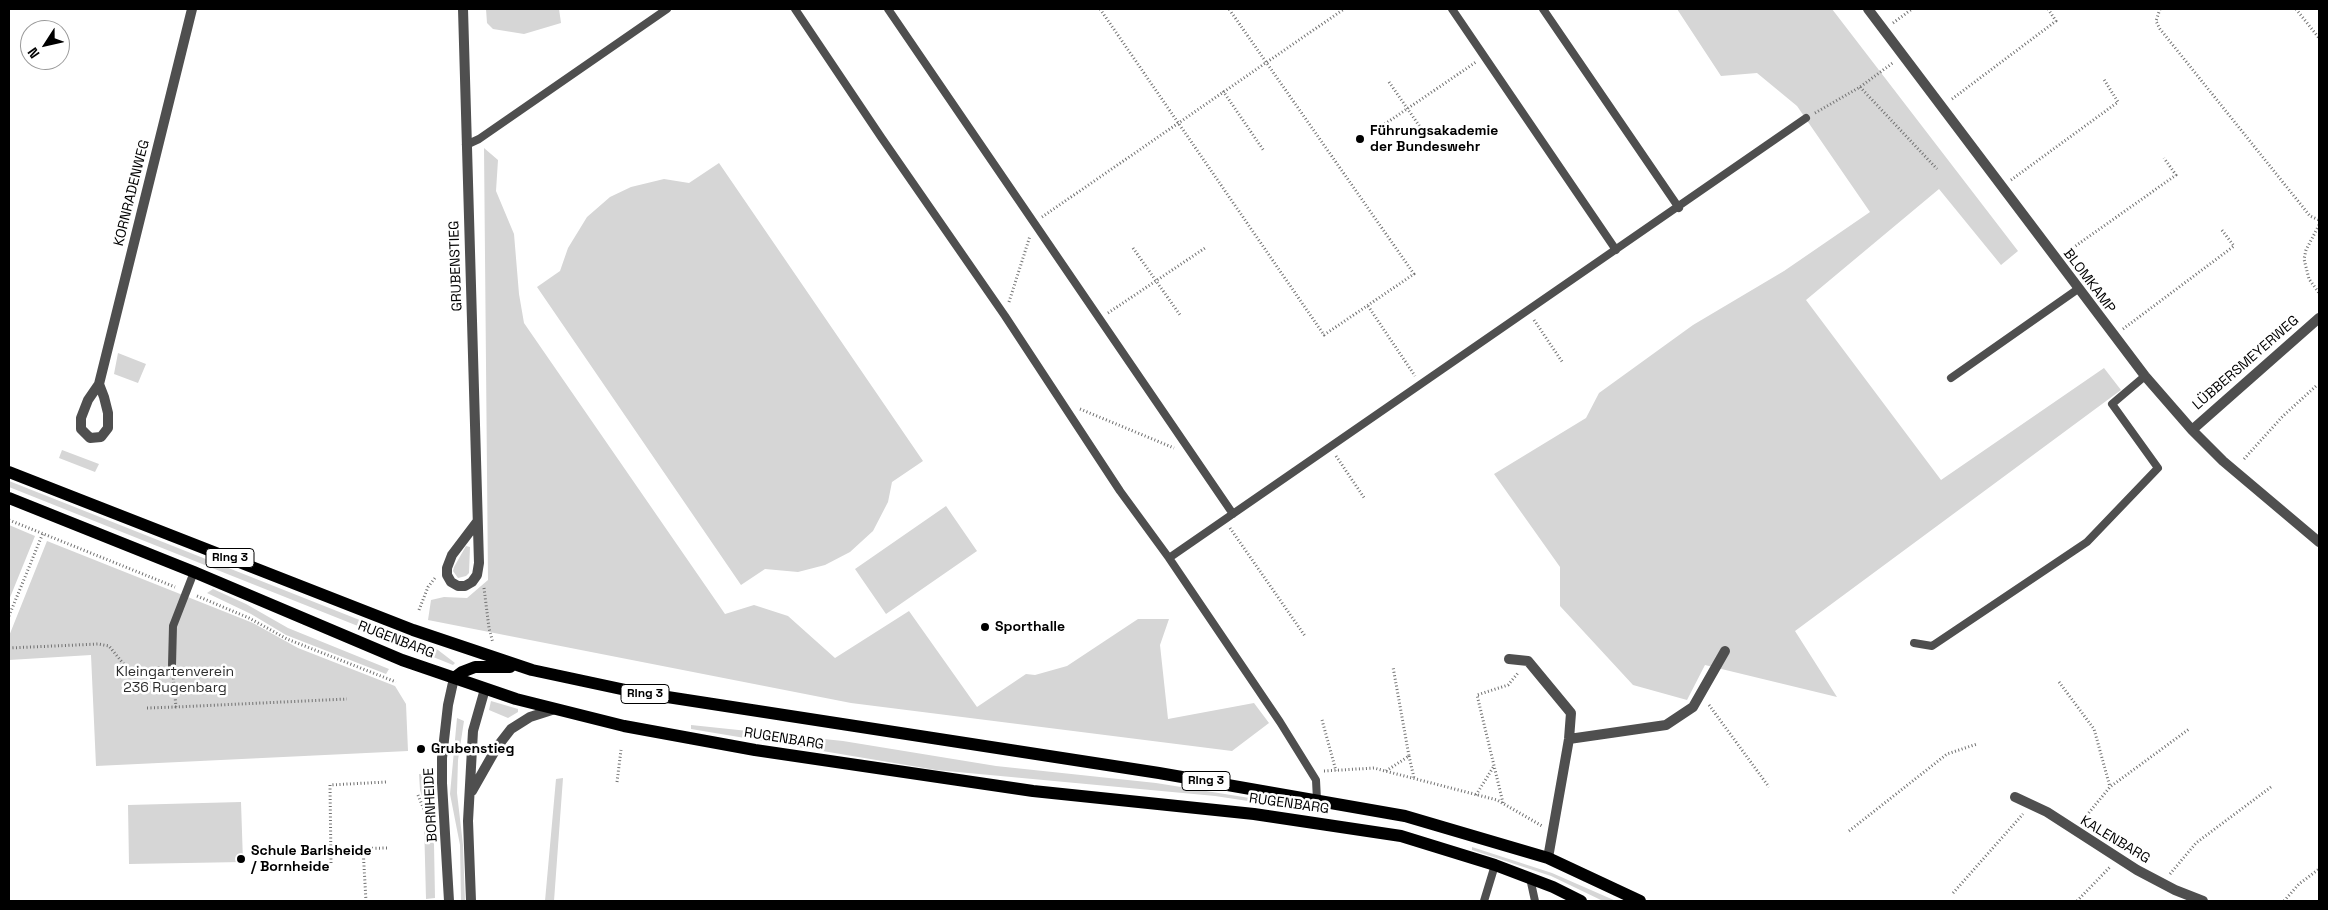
<!DOCTYPE html>
<html>
<head>
<meta charset="utf-8">
<style>
	body { margin:0 }
	#map { position:relative; width:2328px; height:910px; overflow:hidden; background:#fff; font-family:"Space Grotesk",sans-serif }
	canvas { display:block }
	.frame { position:absolute; inset:0; border:10px solid #000; pointer-events:none }
	.north { position:absolute; left:20px; top:20px; width:50px; height:50px; box-sizing:border-box; background:#fff; border:1px solid #999; border-radius:50%; rotate:235deg; font-size:14px; font-weight:700; line-height:20px; text-align:center; color:#000 }
	.north::after { content:''; display:block; margin:auto; width:18px; height:22px; background:#000; clip-path:polygon(50% 0,100% 100%,50% 72%,0 100%) }
</style>
</head>
<body>
<div id="map">
<canvas width="2328" height="910"></canvas>
<div class="frame"></div>
<div class="north">N</div>
</div>
<script>
const ctx = document.querySelector('canvas').getContext('2d');
ctx.lineJoin = 'round';
function fillPath(path, color) { ctx.fillStyle = color; ctx.fill(path, 'evenodd'); }
const toPath = rows => new Path2D(rows.map(r => 'M' + r).join(''));
function strokePath(path, color, width, dash) { ctx.strokeStyle = color; ctx.lineWidth = width; ctx.lineCap = dash ? 'butt' : 'round'; ctx.setLineDash(dash || []); ctx.stroke(path); }
function label(font, color, halo, rows, align = 'center') {
  ctx.font = font + ' "Space Grotesk",sans-serif'; ctx.lineWidth = 5; ctx.setLineDash([]); ctx.textBaseline = 'middle'; ctx.strokeStyle = halo; ctx.fillStyle = color; for (const [text, x, y, turn = 0] of rows) {
    ctx.save(); ctx.translate(x, y); ctx.rotate((+turn || 0) * Math.PI / 180); ctx.textAlign = isNaN(turn) ? turn : align; if (halo) ctx.strokeText(text, 0, 0); ctx.fillText(text, 0, 0); ctx.restore();
  }
}
fillPath(toPath([
	[486,9,559,9,561,23,524,34,493,29,487,23],
	[1677,9,1832,9,2018,251,2001,265,1939,189,1806,300,1941,480,2104,368,2121,390,1795,631,1837,697,1705,665,1687,700,1633,685,1560,606,1560,567,1494,474,1586,418,1599,393,1693,325,1784,271,1870,212,1797,106,1757,73,1721,76],
	[484,148,498,160,496,191,514,234,519,294,524,323,725,614,754,605,788,616,835,658,909,611,977,707,1026,674,1035,675,1067,666,1138,619,1169,619,1160,645,1168,719,1254,703,1269,723,1232,751,851,703,428,620,431,600,444,597,467,598,488,580],
	[719,163,923,461,892,482,888,502,873,531,850,552,825,565,798,572,765,569,741,585,537,287,560,271,568,248,587,217,610,197,631,187,664,179,689,183],
	[118,353,146,364,138,383,114,374],
	[62,450,99,464,95,472,59,458],
	[9,481,400,636,398,642,9,487],
	[946,506,977,551,886,614,855,569],
	[9,525,35,536,9,600],
	[47,541,253,623,298,648,395,686,406,704,408,751,96,766,91,655,9,660,9,636],
	[466,546,470,547,469,573,466,576,458,578,453,571,454,567],
	[213,589,246,604,288,628,389,669,386,674,286,635,251,614,207,593],
	[414,640,438,650,455,663,453,665,411,648],
	[491,701,518,709,518,712,508,718,489,710],
	[457,718,464,721,458,760,457,793,463,845,465,901,461,901,460,845,450,794],
	[691,725,843,741,996,766,1156,783,1281,803,1281,806,1215,796,936,770,691,729],
	[419,774,430,775,431,796,437,826,434,826,426,808,420,790],
	[563,778,554,901,545,901,556,779],
	[241,802,243,862,129,864,128,805],
	[424,821,434,844,435,898,426,899],
	[1472,847,1552,873,1616,901,1603,901,1551,876,1472,850]
]), '#d6d6d6');
strokePath(toPath([
	[1100,9,1324,335,1414,274,1229,9],
	[2160,9,2156,21,2160,29,2310,216,2319,220],
	[2296,9,2319,38],
	[1893,23,1912,9],
	[1389,82,1427,137],
	[1860,87,1937,169],
	[1223,91,1264,151],
	[1952,99,2056,21,2048,9],
	[1815,113,1860,87,1894,62],
	[1376,130,1476,62],
	[2011,180,2118,102,2103,78],
	[1042,217,1344,9],
	[2319,225,2306,250,2304,259,2309,279,2319,293],
	[1133,248,1180,315],
	[2067,252,2176,175,2164,158],
	[1009,302,1030,236],
	[1368,306,1415,376],
	[1108,313,1205,248],
	[1534,320,1563,363],
	[2123,329,2234,246,2221,229],
	[1080,409,1174,448],
	[1336,456,1365,499],
	[2244,459,2283,416,2316,386],
	[9,520,175,587],
	[1230,528,1305,636],
	[484,588,489,628,493,643],
	[197,596,249,618,287,639,396,682],
	[419,610,428,587,435,578],
	[9,616,43,533],
	[9,648,98,644,109,646,126,667,146,676,161,667],
	[173,675,176,707,347,699],
	[2059,682,2094,729,2110,787],
	[1709,705,1769,787],
	[147,708,176,707],
	[1322,720,1336,771],
	[1409,756,1414,778],
	[1324,771,1374,768,1385,771,1497,800,1542,826],
	[1386,771,1409,756,1393,667],
	[617,782,621,750],
	[418,795,430,824],
	[1476,795,1494,766],
	[1503,803,1477,695,1508,685,1518,673],
	[2082,821,2110,787,2189,729],
	[1849,831,1947,754,1977,744],
	[363,848,366,901],
	[330,849,389,848],
	[331,863,330,785,386,782],
	[2170,874,2196,843,2271,787],
	[1953,893,2023,814],
	[2077,901,2110,867],
	[2284,901,2299,884,2319,869]
]), '#717171', 3, [1, 2.5]);
strokePath(toPath([
	[795,9,881,137,1005,316,1120,491,1169,558,1280,722,1316,780,1317,800],
	[888,9,1233,514],
	[1452,9,1616,250],
	[1543,9,1679,208],
	[466,145,479,139,667,9],
	[1951,378,2078,289],
	[1169,558,1806,118],
	[1914,643,1932,646,2087,542,2158,468,2112,404,2145,376],
	[172,665,173,626,194,572],
	[1530,878,1535,901],
	[1484,901,1495,865]
]), '#4f4f4f', 8);
strokePath(toPath([
	[463,9,479,563,477,575,472,582,465,586,458,586,451,582,447,575,447,568,452,555,477,522],
	[1868,9,2145,376,2192,430,2223,461,2319,542],
	[99,384,104,397,108,413,108,428,101,437,90,438,81,429,81,418,88,400,99,384,192,9],
	[2192,430,2319,318],
	[1509,659,1528,661,1571,713,1569,739,1548,858],
	[1569,739,1666,725,1693,707,1725,651],
	[2015,797,2047,812,2137,870,2175,890,2203,901]
]), '#4f4f4f', 10);
strokePath(toPath([
	[472,791,497,747,511,729,530,717,555,709],
	[449,901,442,783,442,758,448,705,454,678],
	[471,901,468,821,473,731,485,689]
]), '#4f4f4f', 10);
strokePath(toPath([
	[9,472,413,630,532,670,635,692,1159,773,1405,816,1548,858,1640,901],
	[9,498,194,572,402,660,516,699,624,726,755,750,1033,791,1254,814,1401,836,1495,865,1553,887,1581,901],
	[454,678,462,672,475,667,510,667]
]), '#000', 12);
for (const [x, y, r, color] of [
	[1360,139,5,"#000"],
	[985,627,5,"#000"],
	[421,749,5,"#000"],
	[241,859,5,"#000"]
]) { const dot = new Path2D(); dot.arc(x, y, r, 0, 2 * Math.PI); ctx.fillStyle = color; ctx.fill(dot); strokePath(dot, '#fff', 2); }
for (const [x, y, w] of [
	[230,558,48],
	[645,694,48],
	[1206,781,48]
]) { const box = new Path2D(); box.roundRect(x - w / 2, y - 9.5, w, 19, 4); ctx.fillStyle = '#fff'; ctx.fill(box); strokePath(box, '#000', 1); }
label('bold 12px', '#000', null, [
	["Ring 3",230,558],
	["Ring 3",645,694],
	["Ring 3",1206,781]
]);
label('bold 14px', '#000', '#fff', [
	["Führungsakademie",1370,131],
	["der Bundeswehr",1370,147],
	["Sporthalle",995,627],
	["Grubenstieg",431,749],
	["Schule Barlsheide",251,851],
	["/ Bornheide",251,867]
], 'left');
label('14px', '#000', '#fff', [
	["KORNRADENWEG",132,193,-76],
	["GRUBENSTIEG",456,266,-92],
	["BLOMKAMP",2089,281,53],
	["LÜBBERSMEYERWEG",2246,363,-41],
	["RUGENBARG",396,640,21],
	["RUGENBARG",784,739,9],
	["RUGENBARG",1289,804,8],
	["BORNHEIDE",431,805,-93],
	["KALENBARG",2115,840,31]
]);
label('14px', '#2d2d2d', '#fff', [
	["Kleingartenverein",175,672],
	["236 Rugenbarg",175,688]
]);
</script>
</body>
</html>
